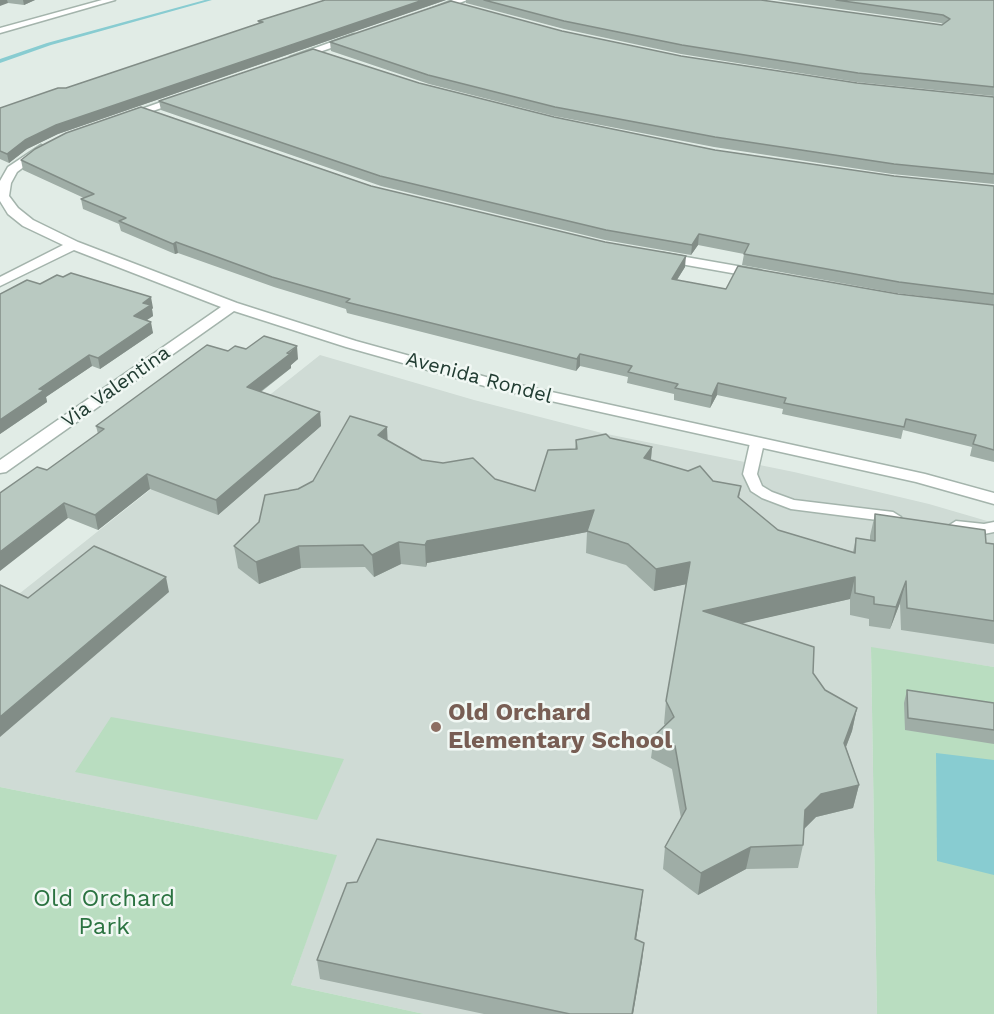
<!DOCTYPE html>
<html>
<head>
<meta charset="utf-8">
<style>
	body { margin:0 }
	canvas { display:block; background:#e1ece6 }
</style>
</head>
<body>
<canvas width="994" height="1014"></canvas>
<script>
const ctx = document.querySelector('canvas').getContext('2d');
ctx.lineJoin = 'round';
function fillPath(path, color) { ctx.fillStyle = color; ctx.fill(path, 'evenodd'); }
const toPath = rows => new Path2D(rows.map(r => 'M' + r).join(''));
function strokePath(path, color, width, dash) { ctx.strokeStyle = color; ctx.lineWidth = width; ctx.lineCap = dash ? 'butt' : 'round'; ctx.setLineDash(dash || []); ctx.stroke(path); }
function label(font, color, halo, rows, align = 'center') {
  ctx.font = font + ' "Work Sans",sans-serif'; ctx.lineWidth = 5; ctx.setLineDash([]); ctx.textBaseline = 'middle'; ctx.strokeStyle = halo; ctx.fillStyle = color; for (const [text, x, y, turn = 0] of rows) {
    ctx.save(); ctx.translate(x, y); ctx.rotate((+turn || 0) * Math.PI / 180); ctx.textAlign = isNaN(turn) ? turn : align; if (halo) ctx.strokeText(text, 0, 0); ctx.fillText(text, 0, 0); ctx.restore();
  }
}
fillPath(toPath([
	[320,355,474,400,602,433,794,472,929,504,994,523,994,667,871,648,877,1014,424,1014,291,985,336,855,0,787,0,609]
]), '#cfdbd5');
fillPath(toPath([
	[871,647,994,667,994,1014,877,1014],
	[111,717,344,759,317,820,75,772],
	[0,787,337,855,291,985,424,1014,0,1014]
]), '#b9ddc0');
fillPath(toPath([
	[936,753,994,760,994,875,937,861]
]), '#88ccd1');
fillPath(toPath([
	[205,0,212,0,51,45,0,63,0,59,47,43,205,0]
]), '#88ccd1');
const service = toPath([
	[102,0,115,0,0,33,0,28,102,0],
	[757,439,764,443,757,474,762,486,772,492,794,500,893,512,901,517,893,522,791,509,762,498,751,491,743,474,750,443,757,439],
	[956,521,984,524,994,522,994,532,984,534,951,529,948,526,956,521]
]);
const minor = toPath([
	[453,0,467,0,434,13,426,11,453,0],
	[354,34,359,37,357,39,299,59,290,57,354,34],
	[181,95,186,98,185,100,129,119,121,119,119,117,181,95],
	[41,145,47,149,45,151,17,172,11,183,9,196,18,208,33,220,78,242,237,303,356,341,497,380,925,474,994,493,994,504,916,482,488,387,346,347,234,311,6,472,0,473,0,460,221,307,74,250,0,286,0,277,63,245,23,226,8,214,0,201,0,181,8,167,41,145],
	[663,253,760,270,767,274,760,278,658,260,656,257,658,254,663,253]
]);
strokePath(service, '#a4b4ac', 3);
strokePath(minor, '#a4b4ac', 3);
fillPath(service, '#fff');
fillPath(minor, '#fff');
fillPath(toPath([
	[0,0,35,0,24,5,8,3],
	[325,0,446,0,58,134,27,149,9,163,0,159,0,108,66,88,259,24,258,21],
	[466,0,761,0,942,25,943,24,941,23,777,0,994,0,994,96,856,82,681,54,564,29,466,3],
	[562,31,681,56,857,83,994,97,994,184,892,174,714,147,554,116,429,84,331,51,330,42],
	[419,83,554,117,715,150,894,176,994,186,994,305,896,293,742,265,744,254,698,245,691,255,605,240,381,186,161,110,159,101],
	[21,160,371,186,685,267,677,280,726,289,898,294,994,305,994,462,970,456,972,447,903,430,901,439,782,414,783,409,717,395,710,408,674,400,674,394,627,383,628,377,580,366,576,371,347,313,346,309,274,287,178,253,175,254,121,231,119,224,83,209,81,199,84,198,23,170],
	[40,284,153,308,152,309,153,316,147,320,153,333,100,369,92,366,46,397,47,402,0,434,0,294],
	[246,349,298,359,291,365,291,368,261,392,320,412,321,426,218,515,150,489,98,530,68,518,47,470,98,434,96,426,228,351],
	[610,438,652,447,651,460,713,481,741,486,739,498,778,530,853,552,856,538,870,541,870,536,875,514,986,543,994,544,994,644,901,630,900,603,890,629,869,626,869,619,850,615,850,599,742,623,813,673,825,690,857,708,852,731,846,747,859,785,853,808,816,817,804,829,803,845,798,868,746,869,698,895,663,869,665,847,681,818,672,769,651,758,654,736,665,725,664,724,666,701,686,584,654,591,626,565,586,553,587,532,427,563,426,567,401,564,374,577,365,567,301,568,259,584,238,568,234,546,298,489,387,440,422,460,495,479,535,491,575,449,576,440],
	[907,690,994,703,994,744,905,730,904,703],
	[643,890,636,940,644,943,642,961,633,1014,484,1014,320,979,317,960]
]), '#9fada6');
fillPath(toPath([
	[0,0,7,0,8,3,0,6],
	[23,0,35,0,24,5],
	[423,0,446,0,58,134,27,149,9,163,7,154,25,140,56,125],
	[699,234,698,245,691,255,692,245],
	[176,242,178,253,175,254,173,244],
	[686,256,685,267,671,289,672,279],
	[151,297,153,308,152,309,153,316,136,327,134,316,143,303],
	[151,322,153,333,100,369,98,358],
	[297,346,298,359,291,365,291,368,248,401,247,387],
	[580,354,580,366,576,371,577,359],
	[89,355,92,366,46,397,47,402,0,434,0,420,39,389],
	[718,383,717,395,710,408,712,396],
	[320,412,321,426,218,515,216,500],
	[387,427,388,448,378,435],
	[652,447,650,468,644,458],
	[147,474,150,489,98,530,95,515],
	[64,503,68,518,0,571,0,552],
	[594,510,592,531,427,563,426,567,425,545,427,541],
	[399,542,401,564,374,577,372,555],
	[299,546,301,568,259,584,256,562],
	[690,562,687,584,654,591,656,569],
	[166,577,169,592,0,737,0,717],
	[855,577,850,599,700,633,703,611],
	[906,581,900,603,890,629,896,607],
	[857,708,852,731,839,765,844,743],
	[859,785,853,808,816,817,800,833,805,810,821,794],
	[751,847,746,869,698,895,701,873],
	[643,890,641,908,633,958,635,939],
	[644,943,642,961,633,1014,632,1014]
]), '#828d87');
const building = toPath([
	[325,0,423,0,56,125,25,140,7,154,0,151,0,108,58,88,66,88,263,22,258,21,325,0],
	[484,0,761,0,942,25,950,19,943,15,836,0,994,0,994,87,858,73,682,45,564,21,484,0],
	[451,1,562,31,681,56,857,83,994,97,994,174,894,164,715,137,555,107,428,75,330,42,451,1],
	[313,49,419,83,554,117,715,150,894,176,994,186,994,294,899,282,744,254,749,244,699,234,692,245,606,230,380,176,159,101,313,49],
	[141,107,371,186,605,242,686,256,672,279,726,289,738,266,898,294,994,305,994,450,973,444,976,435,906,419,904,427,784,403,786,398,718,383,712,396,675,388,678,384,628,372,632,366,580,354,577,359,346,302,350,299,272,277,176,242,173,244,119,221,126,218,81,199,94,194,21,160,35,149,66,133,141,107],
	[71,273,151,297,143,303,151,305,134,316,151,322,98,358,89,355,39,389,44,390,0,420,0,294,27,280,40,284,57,275,63,277,71,273],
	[264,336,297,346,287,353,290,354,247,387,320,412,216,500,147,474,95,515,64,503,0,552,0,493,37,467,47,470,104,429,96,426,207,345,228,351,235,346,246,349,264,336],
	[350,416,387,427,378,435,422,460,443,463,473,458,495,479,535,491,548,450,577,449,576,440,606,434,610,438,652,447,644,458,688,471,700,466,713,481,741,486,738,497,778,530,855,553,856,538,875,541,875,514,985,530,986,543,994,544,994,621,907,608,906,581,896,607,874,604,874,597,855,593,855,577,703,611,814,647,813,673,825,690,857,708,844,743,859,785,821,794,805,810,803,845,751,847,701,873,665,847,686,809,675,746,654,736,674,717,666,701,690,562,656,569,628,544,587,531,594,510,427,541,425,545,399,542,372,555,363,545,299,546,256,562,234,546,259,522,265,495,298,489,313,481,350,416],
	[94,546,166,577,0,717,0,585,28,598,94,546],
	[907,690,994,703,994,730,908,718,907,690],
	[377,839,643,890,635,939,644,943,632,1014,570,1014,317,960,347,883,357,882,377,839]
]);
fillPath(building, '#b9c9c1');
strokePath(building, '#828d87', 1.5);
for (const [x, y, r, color] of [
	[436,727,6,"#8d6e63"]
]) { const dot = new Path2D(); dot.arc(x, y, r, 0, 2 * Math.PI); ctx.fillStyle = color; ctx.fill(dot); strokePath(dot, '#f1f8f4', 2); }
label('20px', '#213c32', '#f1f8f4', [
	["Avenida Rondel",479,378,15],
	["Via Valentina",116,387,-35]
]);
label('bold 24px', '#785e54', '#f1f8f4', [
	["Old Orchard",448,713],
	["Elementary School",448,741]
], 'left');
label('24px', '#2b7341', '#f1f8f4', [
	["Old Orchard",104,899],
	["Park",104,927]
]);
</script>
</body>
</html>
